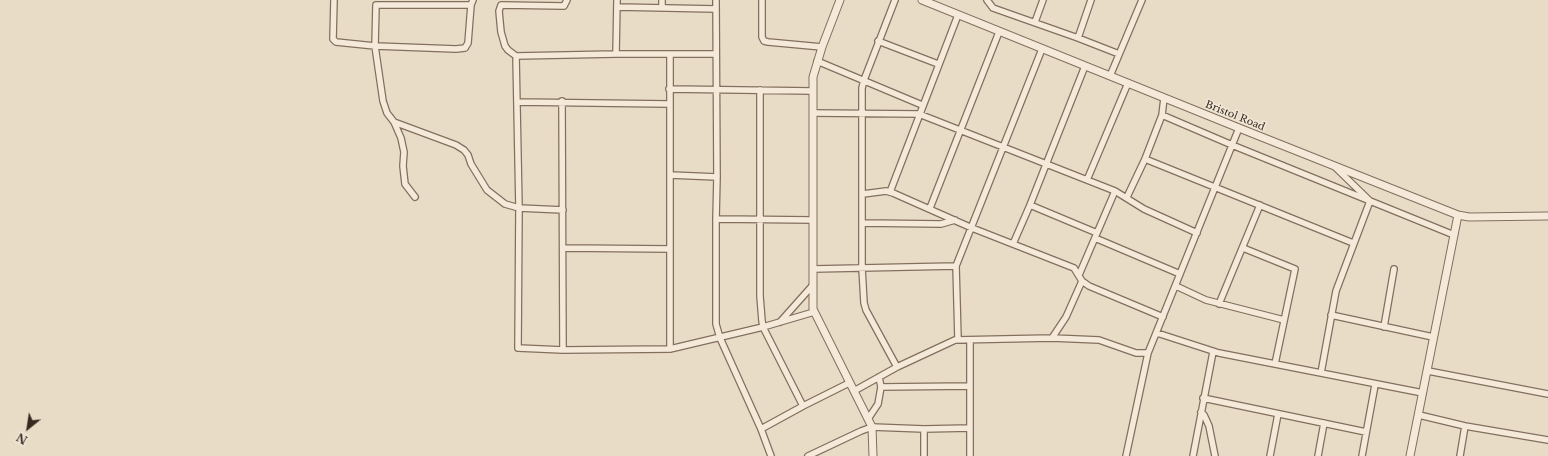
<!DOCTYPE html>
<html>
<head>
<meta charset="utf-8">
<style>
	body { margin:0 }
	#map { position:relative; width:1548px; height:456px; overflow:hidden; background:#e9dcc7; font-family:"Libre Baskerville",serif }
	canvas { display:block }
	.north { position:absolute; left:8px; top:408px; width:40px; height:40px; -webkit-text-stroke:3px #f1e7d6; paint-order:stroke; rotate:210deg; font-size:11px; font-weight:700; line-height:16px; text-align:center; color:#352920 }
	.north::after { content:''; display:block; margin:auto; width:14px; height:18px; background:#352920; clip-path:polygon(50% 0,100% 100%,50% 72%,0 100%) }
</style>
</head>
<body>
<div id="map">
<canvas width="1548" height="456"></canvas>
<div class="north">N</div>
</div>
<script>
const ctx = document.querySelector('canvas').getContext('2d');
ctx.lineJoin = 'round';
const toPath = rows => new Path2D(rows.map(r => 'M' + r).join(''));
function strokePath(path, color, width, dash) { ctx.strokeStyle = color; ctx.lineWidth = width; ctx.lineCap = dash ? 'butt' : 'round'; ctx.setLineDash(dash || []); ctx.stroke(path); }
function label(font, color, halo, rows, align = 'center') {
  ctx.font = font + ' "Libre Baskerville",serif'; ctx.lineWidth = 3; ctx.setLineDash([]); ctx.textBaseline = 'middle'; ctx.strokeStyle = halo; ctx.fillStyle = color; for (const [text, x, y, turn = 0] of rows) {
    ctx.save(); ctx.translate(x, y); ctx.rotate((+turn || 0) * Math.PI / 180); ctx.textAlign = isNaN(turn) ? turn : align; if (halo) ctx.strokeText(text, 0, 0); ctx.fillText(text, 0, 0); ctx.restore();
  }
}
const minor = toPath([
	[334,0,333,39,336,42,375,46,456,49,465,48,468,43,471,5,473,0],
	[567,0,564,6,501,5,499,11,501,32,505,46,508,50,516,56,616,54,716,54],
	[662,0,662,8],
	[716,0,717,177,716,219,716,324,720,338,761,429,771,456],
	[762,0,762,37,764,41,768,42,822,47],
	[895,0,864,80,862,88,862,268,864,303,866,310,897,367],
	[987,0,993,8,1078,38,1119,54],
	[471,5,376,5,375,46,383,101,387,113,394,122,456,145,464,150,468,155,471,164,487,190,505,204,519,208,563,210],
	[617,7,716,9],
	[1035,22,1043,0],
	[1078,38,1091,0],
	[878,41,938,64],
	[616,54,617,0],
	[670,54,670,349],
	[516,56,519,208,518,348,563,350,670,349,763,327,814,312],
	[817,61,922,105],
	[1110,76,1142,0],
	[669,89,812,91],
	[760,90,760,296,762,321,763,327,803,406],
	[562,101,563,350],
	[517,102,669,104],
	[813,113,919,114,1115,191,1144,209,1197,233],
	[1162,115,1232,145,1454,235],
	[394,122,401,138,404,152,403,166,405,184,415,197],
	[1145,159,1353,243],
	[670,175,717,177],
	[1087,180,1128,83],
	[890,192,958,15],
	[863,194,886,191,893,193,972,228,1074,268,1082,281,1089,286,1163,317],
	[1127,197,1145,159,1162,115,1164,98],
	[1030,205,1085,66],
	[930,208,999,32],
	[716,219,813,220],
	[862,223,941,224,955,220],
	[1095,238,1180,274],
	[1013,244,1030,205,1097,233],
	[563,248,670,249],
	[1243,248,1295,269,1275,364],
	[813,269,956,266],
	[1079,275,1115,191],
	[1176,286,1206,300,1284,320],
	[1219,304,1260,205],
	[1331,315,1433,337],
	[780,322,813,285],
	[1384,327,1394,269],
	[1157,333,1219,353,1423,393],
	[1052,338,1066,317,1082,281],
	[958,339,956,266,1042,49],
	[1428,371,1548,394],
	[1321,373,1336,291,1370,201,1335,167],
	[881,387,970,386],
	[854,391,897,367,955,340,1052,338,1099,340,1136,353,1148,353],
	[1203,398,1366,432],
	[1201,412,1204,415,1209,426,1215,456],
	[1419,415,1465,426,1548,440],
	[868,419,878,404,881,387,879,377],
	[761,429,803,406,849,383],
	[808,456,861,431,872,427,924,429,970,428],
	[924,456,924,429],
	[970,456,970,340],
	[1126,456,1148,353,1239,128],
	[1193,456,1213,352],
	[1270,456,1278,414],
	[1318,456,1324,423],
	[1362,456,1375,385],
	[1460,456,1465,426]
]);
const tertiary = toPath([
	[840,0,822,47,813,77,813,309,872,427,873,456],
	[922,0,1239,128,1458,215,1469,217,1548,216],
	[1410,456,1458,215]
]);
strokePath(minor, '#826f5e', 8);
strokePath(tertiary, '#826f5e', 9);
strokePath(minor, '#f5ead9', 5.5);
strokePath(tertiary, '#f5ead9', 7);
label('10px', '#352920', '#f1e7d6', [
	["Bristol Road",1235,116,22]
]);
</script>
</body>
</html>
